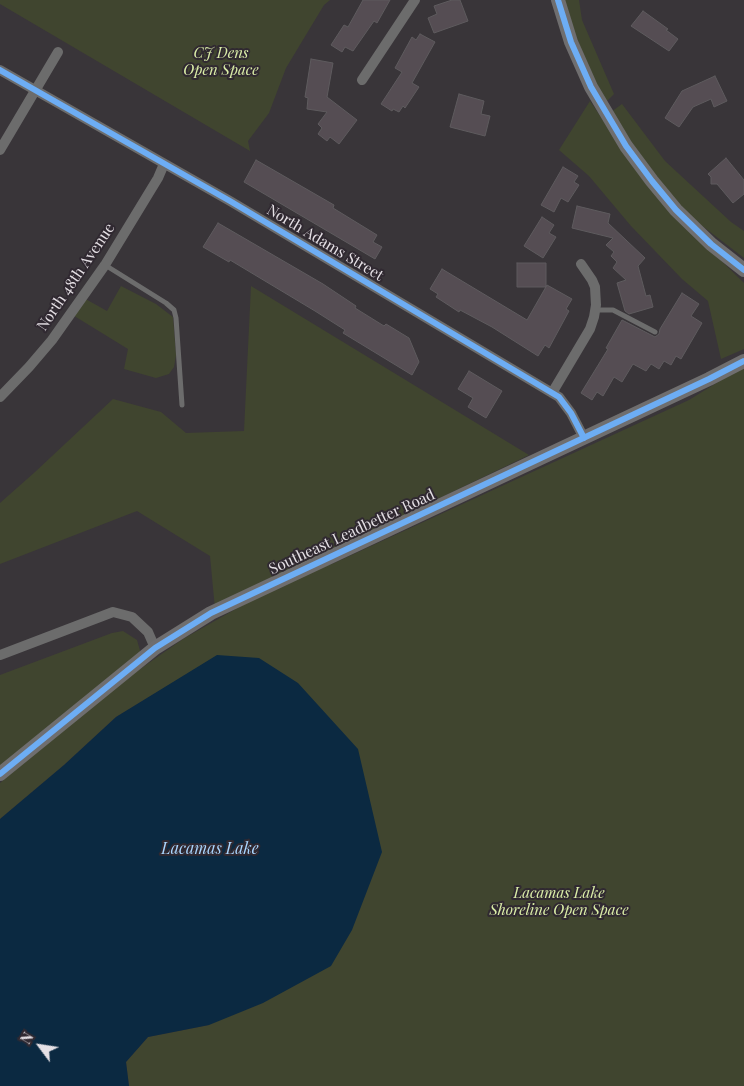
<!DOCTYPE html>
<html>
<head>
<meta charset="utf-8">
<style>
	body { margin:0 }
	#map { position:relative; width:744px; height:1086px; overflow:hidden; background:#393539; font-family:"Playfair Display",serif }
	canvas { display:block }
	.north { position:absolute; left:15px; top:1021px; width:50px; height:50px; -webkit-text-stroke:4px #302931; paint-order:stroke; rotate:301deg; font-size:14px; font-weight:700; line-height:20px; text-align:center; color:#e5e0e5 }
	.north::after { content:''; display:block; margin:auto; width:18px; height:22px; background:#e5e0e5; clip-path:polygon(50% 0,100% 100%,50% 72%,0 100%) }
</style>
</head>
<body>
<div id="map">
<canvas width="744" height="1086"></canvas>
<div class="north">N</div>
</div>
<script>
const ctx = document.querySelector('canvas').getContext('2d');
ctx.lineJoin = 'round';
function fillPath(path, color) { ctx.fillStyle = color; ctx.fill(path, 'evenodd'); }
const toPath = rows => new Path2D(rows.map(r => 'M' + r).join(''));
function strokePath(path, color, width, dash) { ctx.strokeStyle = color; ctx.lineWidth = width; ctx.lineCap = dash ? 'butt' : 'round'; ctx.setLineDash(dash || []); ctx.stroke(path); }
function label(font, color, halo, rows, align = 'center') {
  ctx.font = font + ' "Playfair Display",serif'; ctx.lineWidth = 4; ctx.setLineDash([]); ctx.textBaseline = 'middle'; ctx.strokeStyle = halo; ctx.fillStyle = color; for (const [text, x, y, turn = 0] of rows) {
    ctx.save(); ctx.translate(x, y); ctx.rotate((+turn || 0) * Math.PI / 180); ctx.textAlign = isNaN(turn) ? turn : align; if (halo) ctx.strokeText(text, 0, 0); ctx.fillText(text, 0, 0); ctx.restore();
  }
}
fillPath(toPath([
	[0,0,330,0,324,5,286,68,269,113,248,141,250,151,0,4],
	[563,0,579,0,582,20,614,94,605,103,591,76],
	[590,101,635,168,682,222,744,283,744,349,721,359,708,301,682,279,631,226,589,176,559,150],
	[622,104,665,161,731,222,744,231,744,258,692,218,653,174,611,112],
	[121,286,156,304,173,317,176,355,174,367,169,374,156,378,124,369,128,349,71,314,82,297,107,311],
	[251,286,529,455,276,577,215,609,210,556,137,511,0,564,0,503,35,472,113,399,161,412,186,433,244,431],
	[744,366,744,1086,129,1086,126,1062,148,1037,209,1025,217,656,116,717,64,765,0,819,0,783,106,693,183,639,301,572,332,564,689,400],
	[123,631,137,640,141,654,0,768,0,675,112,633]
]), '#40452f');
fillPath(toPath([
	[217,655,259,658,298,683,358,749,382,852,352,930,331,966,263,1003,209,1025,148,1037,126,1062,129,1086,0,1086,0,819,64,765,116,717]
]), '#0b2941');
const building = toPath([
	[363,0,390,0,377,23,374,21,353,51,345,47,342,52,331,45,344,25,348,27,363,0],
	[452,0,460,0,468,21,434,33,428,18,437,14,434,6,452,0],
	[643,11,668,29,666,30,678,39,669,51,631,26,643,11],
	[420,34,435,42,412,83,419,87,405,108,403,106,399,112,393,109,392,111,381,104,402,72,395,68,412,37,416,40,420,34],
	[311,59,333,63,327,97,357,120,339,144,330,137,327,141,318,134,322,128,318,124,327,112,307,109,308,98,305,97,311,59],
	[715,76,727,101,714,107,711,99,693,107,679,127,665,118,682,91,715,76],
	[459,94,484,101,481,114,490,116,485,136,450,127,459,94],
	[726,158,744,180,744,194,733,203,717,184,711,184,711,177,708,174,726,158],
	[256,160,334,205,333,208,377,235,373,242,382,247,375,259,244,182,256,160],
	[563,167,578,176,574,182,579,185,568,202,561,198,554,212,541,205,563,167],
	[577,206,610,214,608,223,645,258,638,266,646,296,650,295,653,307,629,314,625,311,617,283,626,280,613,268,617,262,611,256,614,252,606,245,613,238,572,228,577,206],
	[542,217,554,225,549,233,556,237,543,258,524,246,542,217],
	[218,223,323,284,356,306,355,308,384,326,386,324,409,338,419,362,412,375,343,333,345,330,315,311,230,260,229,262,203,247,218,223],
	[517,263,546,263,546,287,517,287,517,263],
	[442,269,527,320,547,285,572,299,566,309,569,311,549,348,545,345,538,356,492,327,460,310,459,312,436,297,438,294,430,289,442,269],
	[682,293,699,304,691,316,702,323,681,359,676,356,671,365,664,361,659,369,651,364,646,371,633,364,622,382,614,377,603,396,597,392,592,400,581,393,608,349,606,348,622,320,655,337,659,334,660,329,682,293],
	[469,371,502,391,486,418,468,407,473,398,458,389,469,371]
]);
fillPath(building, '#554d53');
strokePath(building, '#5e5b5e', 1);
strokePath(toPath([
	[105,265,166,303,174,310,176,318,182,405],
	[595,310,613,310,655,332]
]), '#6c6c6c', 5);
strokePath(toPath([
	[0,70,230,201,559,397,571,413,584,438],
	[362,80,415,0],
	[0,150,58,52],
	[552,393,590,329,594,317,596,305,595,287,592,280,581,264],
	[0,397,29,367,52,340,105,265,158,178,164,164],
	[0,655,113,612,132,617,148,632,155,648]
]), '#6c6c6c', 10);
strokePath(toPath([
	[558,0,571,42,591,87,626,146,652,181,676,210,711,244,744,270],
	[0,774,155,648,211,613,709,379,744,361]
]), '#6f6e6f', 14);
strokePath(toPath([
	[558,0,571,42,591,87,626,146,652,181,676,210,711,244,744,270],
	[0,70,230,201,559,397,571,413,584,438],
	[0,774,155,648,211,613,709,379,744,361]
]), '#6dadf4', 6);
label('italic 15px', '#dbeea8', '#302931', [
	["CJ Dens",221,53],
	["Open Space",221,70],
	["Lacamas Lake",559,893],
	["Shoreline Open Space",559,910]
]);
label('15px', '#e5e0e5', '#302931', [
	["North Adams Street",325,243,31],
	["North 48th Avenue",76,277,-56],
	["Southeast Leadbetter Road",352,532,-25]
]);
label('italic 16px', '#aad6ff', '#302931', [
	["Lacamas Lake",210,849]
]);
</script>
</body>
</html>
